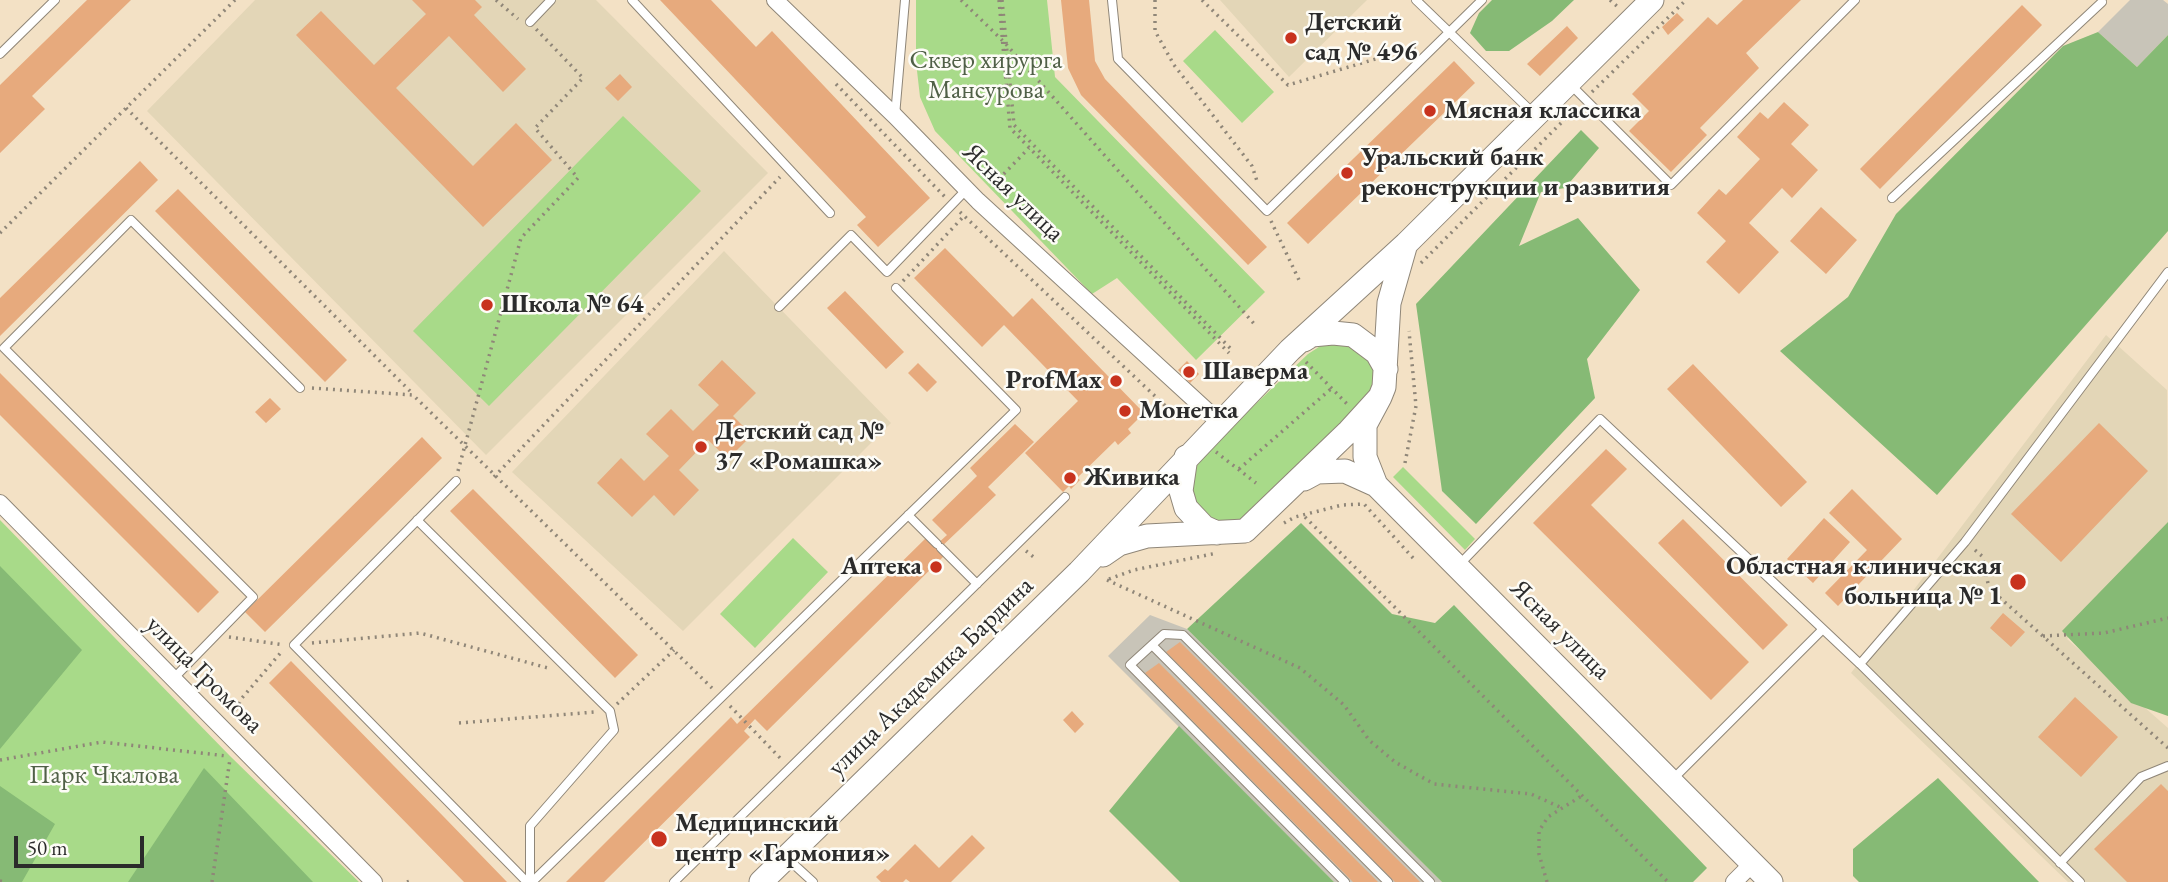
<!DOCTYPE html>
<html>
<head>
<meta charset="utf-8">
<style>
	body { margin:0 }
	#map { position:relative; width:2168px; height:882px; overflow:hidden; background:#f3e1c5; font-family:"EB Garamond",serif }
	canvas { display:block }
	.scale { position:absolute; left:14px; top:836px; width:130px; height:32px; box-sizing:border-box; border:4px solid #2b2b2b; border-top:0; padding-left:9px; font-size:21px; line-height:24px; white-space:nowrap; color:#2b2b2b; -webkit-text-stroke:5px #fdfcf7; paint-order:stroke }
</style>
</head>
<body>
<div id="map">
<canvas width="2168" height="882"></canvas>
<div class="scale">50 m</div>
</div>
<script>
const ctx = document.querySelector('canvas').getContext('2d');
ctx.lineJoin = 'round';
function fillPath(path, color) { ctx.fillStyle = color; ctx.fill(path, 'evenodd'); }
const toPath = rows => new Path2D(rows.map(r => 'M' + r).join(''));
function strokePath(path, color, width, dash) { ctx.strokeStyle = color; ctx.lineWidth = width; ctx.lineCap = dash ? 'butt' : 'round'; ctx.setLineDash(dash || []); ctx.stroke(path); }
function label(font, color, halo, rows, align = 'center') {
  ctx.font = font + ' "EB Garamond",serif'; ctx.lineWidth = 5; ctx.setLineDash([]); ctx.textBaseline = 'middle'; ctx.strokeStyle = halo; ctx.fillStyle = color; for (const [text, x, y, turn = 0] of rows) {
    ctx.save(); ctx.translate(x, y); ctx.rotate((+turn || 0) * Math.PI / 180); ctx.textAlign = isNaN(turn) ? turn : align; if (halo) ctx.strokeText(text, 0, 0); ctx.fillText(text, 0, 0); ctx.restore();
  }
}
fillPath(toPath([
	[255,0,596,0,768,173,486,455,147,111],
	[1220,0,1367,0,1289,77],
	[724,251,891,423,683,631,512,472],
	[2106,335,2167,390,2168,526,2067,639,2168,728,2168,882,2068,882,1851,673]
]), '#e3d6b7');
fillPath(toPath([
	[2130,0,2163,0,2168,4,2168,35,2137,67,2098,32],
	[1150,615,1187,629,1442,882,1334,882,1108,656]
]), '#c8c4b8');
fillPath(toPath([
	[916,0,1047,0,1055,77,1265,292,1196,360,1117,278,1092,294,935,131,920,97,916,62],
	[1215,30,1274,92,1242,123,1183,61],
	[623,116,701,191,489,406,413,331],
	[1337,341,1359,345,1376,368,1367,403,1244,519,1218,523,1204,517,1192,494,1198,459,1308,354,1322,345],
	[1403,467,1475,539,1465,550,1393,477],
	[0,520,230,756,359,882,0,882],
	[793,538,828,572,755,648,720,614]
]), '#a8da89');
fillPath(toPath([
	[1492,0,1574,0,1552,21,1509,51,1486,51,1470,33,1479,13],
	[2098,32,2137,67,2168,35,2168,231,1937,495,1780,351,1848,297,1896,214,2063,46],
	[1581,130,1599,148,1565,188,1541,192,1519,246,1578,218,1640,290,1587,359,1595,398,1476,524,1442,491,1416,304],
	[2168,522,2168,716,2131,703,2062,631],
	[1301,523,1392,614,1435,623,1454,605,1707,868,1693,882,1442,882,1187,629],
	[0,566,82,650,0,749],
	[1179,726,1334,882,1180,882,1109,811],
	[204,768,313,882,128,882],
	[1938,778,2039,882,1859,882,1853,876,1853,849],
	[0,786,55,824,22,882,0,882]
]), '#86ba75');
fillPath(toPath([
	[87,0,131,0,32,96,45,109,0,153,0,85],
	[412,0,475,0,482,7,474,15,526,69,503,92,449,36,396,88,473,166,516,123,552,160,483,227,296,35,321,11,374,65,426,14],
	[660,0,711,0,756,47,772,31,930,198,878,247,857,225,866,217],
	[1061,0,1089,0,1095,61,1105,79,1267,247,1248,265,1081,95,1068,68],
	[1743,0,1801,0,1746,53,1759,68,1700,128,1707,135,1671,172,1629,131,1649,111,1632,94,1708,17,1717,25],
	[2022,5,2042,25,1880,189,1860,169],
	[1677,13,1684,20,1668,35,1662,27],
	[1567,26,1578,38,1540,76,1527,64],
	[1454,61,1475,83,1308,244,1287,223],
	[620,74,632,87,618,101,605,88],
	[1784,102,1809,125,1791,144,1818,170,1792,198,1782,188,1749,223,1779,252,1739,294,1706,262,1726,241,1697,213,1719,189,1726,195,1760,159,1737,137,1760,112,1768,119],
	[140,161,158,180,0,336,0,298],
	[178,189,347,360,325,382,155,211],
	[1821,207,1857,240,1826,274,1790,241],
	[945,248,1013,317,1032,298,1144,413,1128,429,1131,433,1118,445,1115,441,1077,478,1080,480,1071,489,1069,486,1063,492,1025,453,1078,401,1004,325,982,347,914,278],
	[845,291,904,352,886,369,827,308],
	[722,360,756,393,733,416,752,435,728,459,708,440,679,470,699,490,674,516,654,495,632,517,597,483,621,458,644,481,669,456,646,434,671,409,693,431,719,405,698,385],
	[1187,361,1199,374,1190,383,1178,370],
	[918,363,937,382,927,392,908,373],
	[1693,364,1807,482,1781,507,1667,389],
	[0,373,219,592,198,613,0,415],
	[270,398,281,409,266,423,255,412],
	[2099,423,2148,471,2061,562,2011,514],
	[1015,424,1034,442,988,487,996,495,939,549,945,555,767,731,755,719,744,731,750,737,604,882,566,882,731,717,737,724,927,537,936,545,947,535,932,520,977,476,970,468],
	[422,437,442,458,265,632,245,612],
	[1606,449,1627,469,1591,505,1749,662,1711,700,1533,523],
	[473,489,638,655,615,678,450,511],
	[1852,489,1902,539,1838,606,1825,593,1867,550,1829,513],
	[1824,518,1850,542,1813,583,1787,559],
	[1683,519,1788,625,1763,650,1658,543],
	[2003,613,2025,632,2011,647,1990,628],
	[1180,642,1420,882,1395,882,1166,652],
	[291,661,443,816,507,882,464,882,269,683],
	[1159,663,1378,882,1353,882,1145,673],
	[2075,697,2118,737,2081,777,2038,737],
	[1072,711,1084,724,1075,733,1063,720],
	[2161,784,2168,791,2168,882,2127,882,2094,849],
	[972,835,985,848,951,882,910,882,906,879,903,882,881,882,876,877,885,869,888,871,915,844,939,868]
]), '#e7aa7d');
const lane = toPath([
	[632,0,830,213],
	[1112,0,1118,59,1267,211,1482,0],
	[1416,0,1533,113],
	[530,22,551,0],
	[0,54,55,0],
	[1570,84,1671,185,1855,0],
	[895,116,905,0],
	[1892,198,2102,2],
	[779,307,851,235,887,272,966,190],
	[456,481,294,645,527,882],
	[908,515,937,544],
	[417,520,610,711,614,730,530,826,530,882],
	[941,548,977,584],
	[1458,566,1600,419,1860,664,2080,882],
	[1153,646,1388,882],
	[1860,664,1965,542,2168,272],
	[173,679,253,597,4,348,131,220,300,388],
	[1673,779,1822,630],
	[789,860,813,882],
	[2060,863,2141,777,2168,766],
	[532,882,1016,410,896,288],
	[674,882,1065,497],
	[1345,882,1130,665,1164,634,1183,635,1430,882]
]);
const street = toPath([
	[775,0,895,116,978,201,1219,422],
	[0,503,374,882],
	[1734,882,1753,863]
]);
const secondary = toPath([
	[1304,340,1312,335,1333,333,1353,335,1377,353,1386,369],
	[1380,397,1365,425,1365,457,1376,485,1771,882],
	[1186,457,1181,491,1186,508,1204,527,1217,533],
	[1304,479,1317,472,1345,471,1376,485],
	[1103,555,1119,544,1147,536,1245,531,1349,431,1380,397,1384,387,1389,303,1405,247],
	[761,882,1079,572,1290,350,1406,244,1652,0]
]);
strokePath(lane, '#8f8678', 10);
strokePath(street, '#8f8678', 18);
strokePath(secondary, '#8f8678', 25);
strokePath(toPath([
	[496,0,518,19],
	[961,0,1005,43,1256,326],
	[999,0,1010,128,1229,353],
	[1002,0,1014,125,1232,350],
	[1155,0,1155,31,1174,65,1252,166,1258,184],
	[1202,0,1288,85,1416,47],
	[1610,0,1619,8],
	[836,84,945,197],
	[1592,92,1686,0],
	[126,108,412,393],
	[994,184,1029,148],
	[960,212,1175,415],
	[1271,221,1300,282],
	[0,233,235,0],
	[1421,263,1577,107],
	[903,281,964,216],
	[1306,362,1348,405],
	[312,388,413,395,712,688],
	[1216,452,1256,483],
	[1405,463,1416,406,1409,331],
	[1239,469,1332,388],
	[458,471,521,238,578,178,535,128,583,78,536,29],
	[494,477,780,177],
	[1305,517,1668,882],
	[1284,523,1295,517,1342,505,1364,504,1414,559],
	[1975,550,1982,556,1989,588,2168,748],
	[1026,551,1035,558],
	[1109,579,1134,570,1217,553],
	[1107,580,1300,668,1344,705,1369,740,1395,762,1434,784,1531,794,1562,808],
	[2043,636,2104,633,2168,618],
	[229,637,284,645],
	[312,643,420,633,548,668],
	[617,704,674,650],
	[730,706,783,761],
	[232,716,242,698,283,650],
	[459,723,595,712],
	[0,760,102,742,227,756],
	[0,881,5,882],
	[212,882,230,759],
	[407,882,413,880],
	[1547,882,1539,854,1539,831,1548,817,1583,795]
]), '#8f8678', 3.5, [2, 5]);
strokePath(lane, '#fff', 8);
strokePath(street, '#fff', 16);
strokePath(secondary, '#fff', 23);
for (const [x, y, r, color] of [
	[1291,38,7,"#c8321e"],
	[1430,111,7,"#c8321e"],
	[1347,173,7,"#c8321e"],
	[487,305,7,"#c8321e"],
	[1189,372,7,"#c8321e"],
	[1116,381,7,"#c8321e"],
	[1125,411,7,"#c8321e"],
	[701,447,7,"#c8321e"],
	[1070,478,7,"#c8321e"],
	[936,567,7,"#c8321e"],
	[2018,582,9,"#c8321e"],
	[659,839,9,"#c8321e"]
]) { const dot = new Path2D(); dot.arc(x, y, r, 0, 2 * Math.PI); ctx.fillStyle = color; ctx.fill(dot); strokePath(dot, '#fdfcf7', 2.5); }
label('bold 26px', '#2b2b2b', '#fdfcf7', [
	["Детский",1305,23],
	["сад № 496",1305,53],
	["Мясная классика",1444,111],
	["Уральский банк",1361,158],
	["реконструкции и развития",1361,188],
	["Школа № 64",501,305],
	["Шаверма",1203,372],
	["ProfMax",1102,381,"right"],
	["Монетка",1139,411],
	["Детский сад №",715,432],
	["37 «Ромашка»",715,462],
	["Живика",1084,478],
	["Аптека",922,567,"right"],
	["Областная клиническая",2002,567,"right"],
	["больница № 1",2002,597,"right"],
	["Медицинский",675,824],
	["центр «Гармония»",675,854]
], 'left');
label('26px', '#506047', '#fdfcf7', [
	["Сквер хирурга",986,61],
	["Мансурова",986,91],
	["Парк Чкалова",104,776]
]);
label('26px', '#2b2b2b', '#fdfcf7', [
	["Ясная улица",1013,193,44],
	["Ясная улица",1560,630,45],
	["улица Громова",204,675,45],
	["улица Академика Бардина",931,677,-44]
]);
</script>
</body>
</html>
